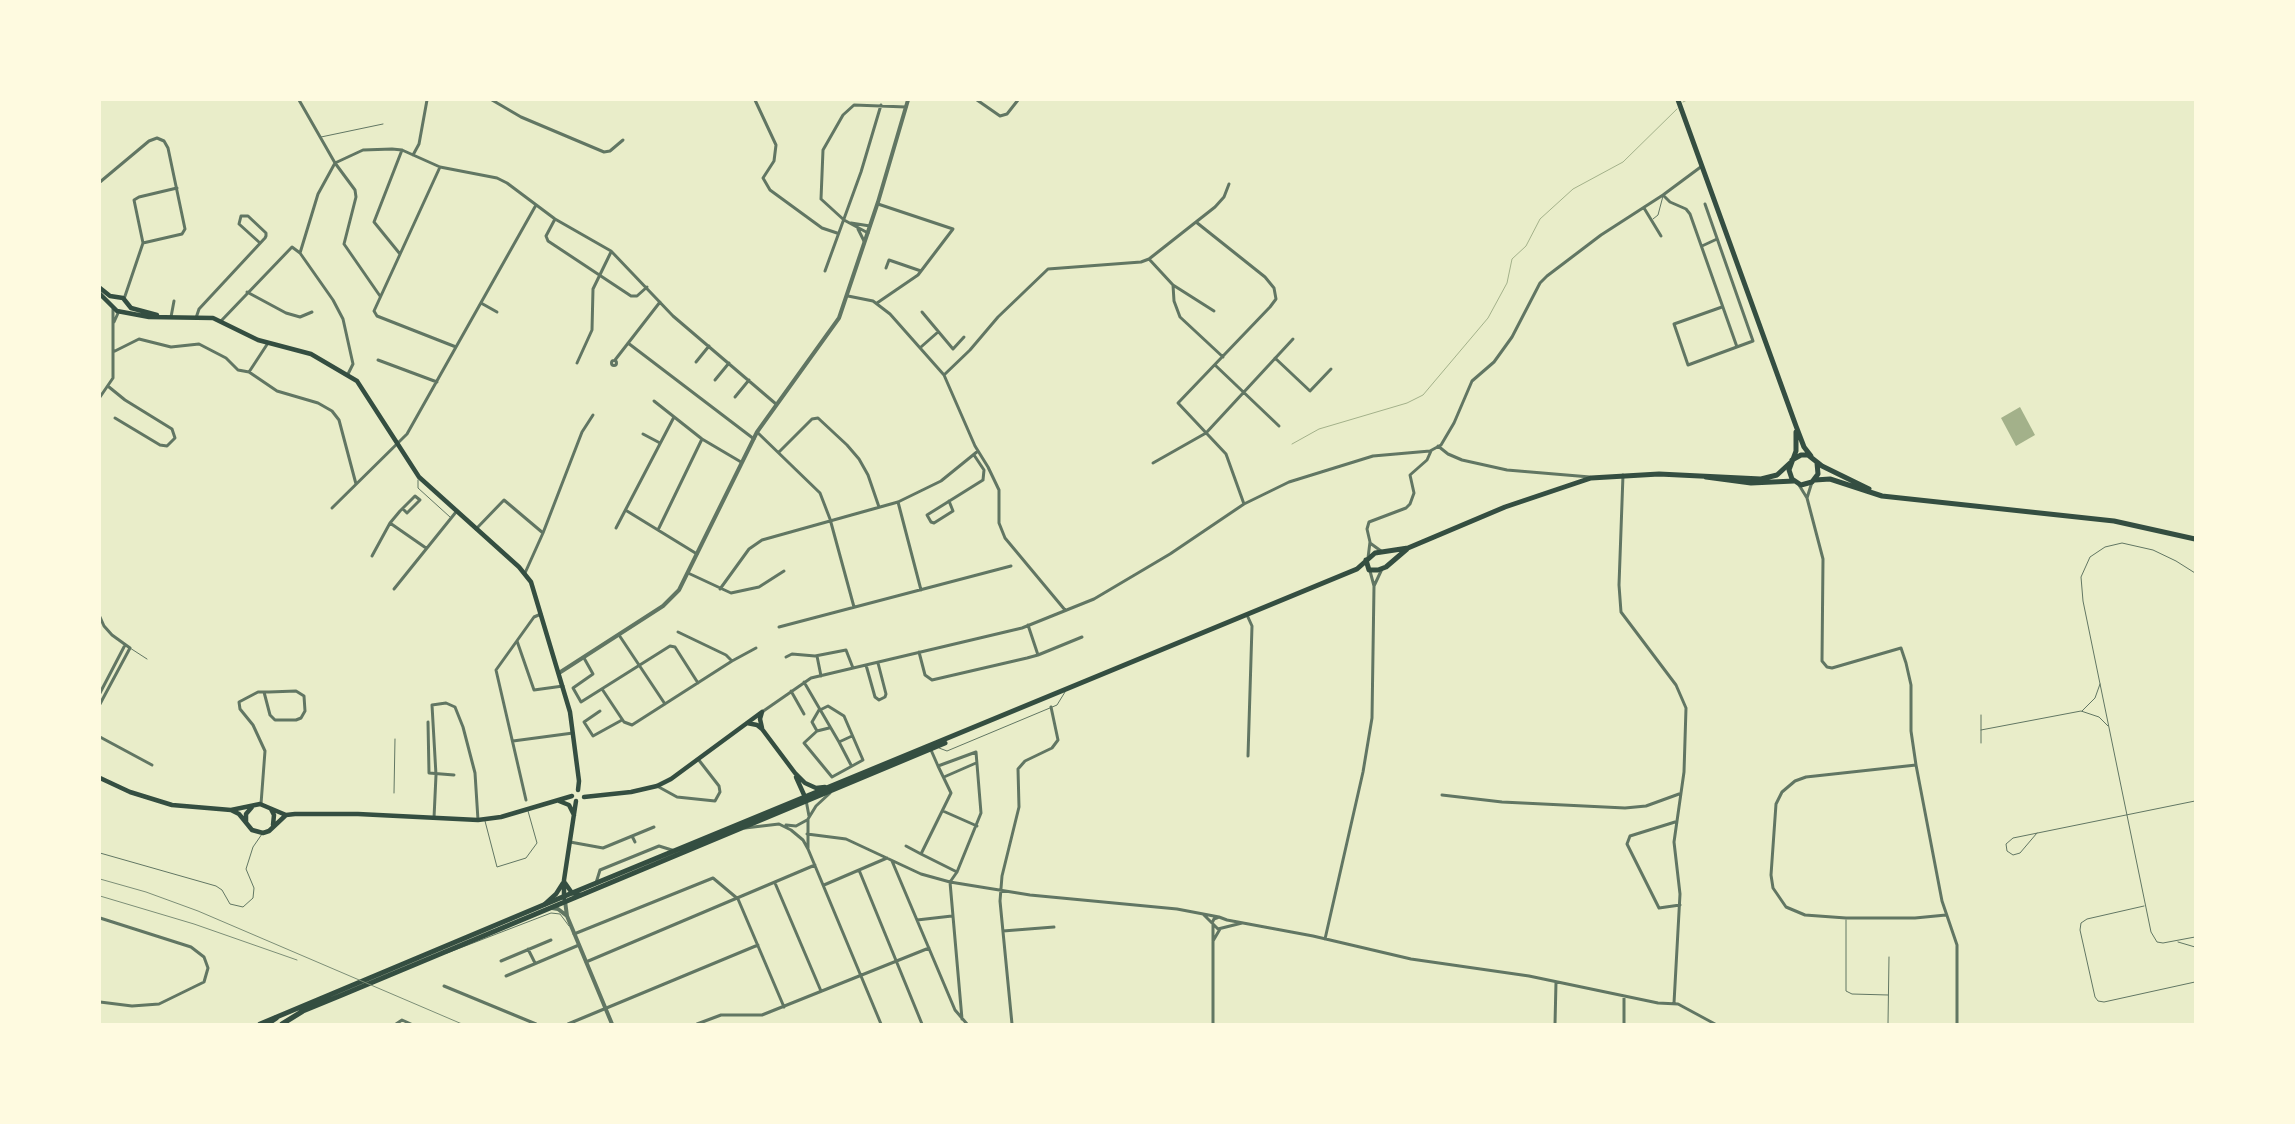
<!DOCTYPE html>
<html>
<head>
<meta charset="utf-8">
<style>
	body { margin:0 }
	#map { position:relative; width:2295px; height:1124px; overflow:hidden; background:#e9edc9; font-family:"Varela Round",sans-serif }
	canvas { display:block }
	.frame { position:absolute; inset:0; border:101px solid #fefae0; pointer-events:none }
</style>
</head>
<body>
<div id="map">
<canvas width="2295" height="1124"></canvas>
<div class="frame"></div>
</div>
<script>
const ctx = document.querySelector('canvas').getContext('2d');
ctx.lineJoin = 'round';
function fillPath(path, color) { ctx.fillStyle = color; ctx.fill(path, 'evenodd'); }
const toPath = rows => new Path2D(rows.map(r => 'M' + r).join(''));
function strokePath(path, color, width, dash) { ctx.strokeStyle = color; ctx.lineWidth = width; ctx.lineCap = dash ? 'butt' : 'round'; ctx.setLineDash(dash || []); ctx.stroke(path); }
fillPath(toPath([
	[2020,407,2035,435,2016,446,2001,418]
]), '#a3b18a');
strokePath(toPath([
	[1683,102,1687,100],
	[1292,444,1319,429,1407,403,1423,395,1488,318,1507,283,1512,259,1526,246,1540,219,1573,189,1623,162,1677,109]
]), '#a3b18a', 1);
strokePath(toPath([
	[321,137,383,124],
	[1653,219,1658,215,1663,196],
	[418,480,418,488,450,517],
	[2195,573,2176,561,2153,550,2122,543,2105,547,2090,557,2081,577,2083,601,2151,932,2157,942,2163,943,2195,937],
	[130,648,147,659],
	[2082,711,2095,698,2100,684],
	[1981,730,2081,711,2099,717,2108,726],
	[1981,743,1981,715],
	[939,748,947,751,1057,705,1065,692],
	[394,793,395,739],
	[485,821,497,867,526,858,537,843,528,811],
	[2037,833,2020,853,2013,855,2007,851,2006,844,2013,838,2195,801],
	[100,853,216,886,222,890,230,904,243,907,253,898,254,888,246,869,253,847,262,834],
	[2144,906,2087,919,2081,923,2080,930,2095,997,2098,1001,2104,1002,2195,982],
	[1846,920,1846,991,1852,994,1888,995],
	[2178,942,2195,947],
	[447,953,551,913,560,914,569,926],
	[1888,1024,1889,957]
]), '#617663', 1);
strokePath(toPath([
	[299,100,335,163,355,190,356,197,344,244,380,296],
	[492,100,521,117,604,152,610,151,623,140],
	[755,100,776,145,774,161,763,178,770,190,822,228,837,233],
	[977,100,1000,116,1007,114,1018,100],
	[413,155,419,144,427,100],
	[335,163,363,150,392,149,402,150,440,167,497,178,507,183,555,219,611,251,673,316,776,404],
	[440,167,374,311,377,316,456,347],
	[100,182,149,141,157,138,164,141,168,148,185,229,182,234,143,243],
	[1663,195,1670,202,1686,209,1690,214,1737,347],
	[1705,204,1753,341,1688,365,1674,324,1722,307],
	[1644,208,1661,236],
	[555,219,546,236,548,241,631,296,637,296,647,287],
	[1196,222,1265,277,1274,288,1276,299,1270,307,1178,403,1226,454,1244,504],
	[851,223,870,226],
	[858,229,864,241],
	[868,233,844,220,821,199,823,150,843,115,854,105,906,107],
	[1702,246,1717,239],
	[300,253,318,194,335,163],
	[400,254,374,222,402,150],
	[1149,259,1173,285,1174,301,1180,317,1223,357],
	[886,268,889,260,921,271],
	[825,271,861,172,881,105],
	[1173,285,1214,311],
	[247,292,286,313,300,317,312,312],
	[848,296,873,301,890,314,944,375,975,446,988,467,999,490,999,523,1005,538,1065,610],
	[124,299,143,243,134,200,139,197,177,188],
	[481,303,497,312],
	[877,303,918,275,953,229,878,204],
	[922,312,953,349,964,337],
	[171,317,174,301],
	[196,318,199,309,265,238,266,236,266,233,248,216,241,216,239,224,260,243],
	[221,321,292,247,300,253,333,300,343,319,353,364,348,374],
	[114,322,119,311],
	[628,343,754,439],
	[921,347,938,332],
	[113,352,139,339,171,347,199,344,226,358,238,370,249,372],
	[1275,358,1310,391,1331,369],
	[378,360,437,382],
	[615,360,660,302],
	'611.5 363a2.5 2.5 0 1 1 5 0a2.5 2.5 0 1 1-5 0Z',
	[696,362,709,346],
	[577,363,592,330,593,289,611,252],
	[1215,365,1279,426],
	[249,372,277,391,318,403,332,411,339,420,356,484],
	[249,372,268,343],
	[944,375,970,350,998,317,1048,269,1141,262,1149,259,1215,207,1224,197,1229,184],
	[715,380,729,363],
	[109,387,125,400,172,429,175,438,167,446,160,445,115,418],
	[100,397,113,378,113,309],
	[735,397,749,380],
	[654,401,702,439,741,462],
	[757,432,820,493,830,519,854,607],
	[643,434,660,443],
	[1438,446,1448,454,1462,460,1507,470,1590,477],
	[779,452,812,419,818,418,847,445,859,459,868,475,879,507],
	[1153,463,1206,433,1293,339],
	[1623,475,1619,585,1621,612,1676,685,1686,708,1684,772,1674,842,1680,894,1674,1003],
	[1799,485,1807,498,1823,559,1822,661,1827,667,1832,668,1901,648,1906,663,1911,685,1911,731,1916,765,1942,901,1957,945,1957,1024],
	[1807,498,1812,482],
	[949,501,953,511,934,523,931,522,927,515,983,480,984,470,974,455],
	[898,502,921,590],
	[332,508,407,434,536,205],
	[627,511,697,554],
	[390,523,426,548],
	[616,528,674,417],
	[476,529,504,500,543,533],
	[658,530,702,439],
	[1370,543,1381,551],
	[372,556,390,523,400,511,415,496,420,500,407,513,403,509],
	[1368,558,1370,542,1367,529,1369,522,1406,508,1410,504,1414,493,1410,475,1427,460,1431,451],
	[525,573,543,533,582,432,593,415],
	[688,573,731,593,759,587,784,571],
	[1374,586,1382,569],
	[394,589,456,512],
	[720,589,749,549,762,540,898,502,941,481,978,451],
	[1247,615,1252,626,1248,756],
	[100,617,104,626,112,635,130,648,100,704],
	[779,627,1011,566],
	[678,632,726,655,732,661],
	[619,635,665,704],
	[517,641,534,690,563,686],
	[919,652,925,675,932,680,1027,658,1038,655,1028,625],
	[1038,655,1082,637],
	[817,656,821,676],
	[786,657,792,654,815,656,846,650,853,668],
	[584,658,593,674,573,688,581,702,670,646,675,647,698,683],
	[866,665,875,697,879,700,885,697,886,694,878,663],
	[804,682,839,742],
	[602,689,624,722,632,725,732,661,756,648],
	[791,691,804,714],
	[100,693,125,645],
	[600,711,584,722,593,736,622,720],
	[762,712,811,678,1022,628,1094,599,1170,554,1244,504,1289,482,1373,456,1430,451,1441,445,1454,423,1472,381,1494,362,1512,337,1540,283,1547,276,1601,235,1663,195,1702,166],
	[428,722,429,773,454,775],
	[817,731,804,743,832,777,863,760,844,716,828,706,820,710],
	[817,731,812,722,819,710],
	[817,731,829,728],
	[100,737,152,765],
	[513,741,573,733],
	[931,750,938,766],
	[851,765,839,742,852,736],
	[1916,765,1806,777,1795,781,1782,792,1776,804,1771,875,1773,888,1786,907,1805,915,1846,918,1915,918,1946,915],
	[944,777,976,763],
	[657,786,677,797,715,801,720,792,719,786,698,759],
	[1442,795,1502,802,1625,808,1646,806,1679,794],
	[526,800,496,670,534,617,541,614],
	[806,800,809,816],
	[261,804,265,751,253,725,240,709,239,702,258,692,269,692,296,691,304,696,305,711,301,718,296,720,275,720,270,715,264,692],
	[943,811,977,826],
	[434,818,436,775,432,705,446,703,455,707,463,727,475,773,478,820],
	[1675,822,1630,836,1627,844,1659,908,1680,905],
	[786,825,796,826,807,820],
	[745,828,779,824,791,830,803,840,808,849,881,1024],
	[807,834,846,839,921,874,950,882,1030,895,1177,909,1219,917],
	[632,836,635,842],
	[570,842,603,848,654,827],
	[906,846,921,854],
	[808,848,808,819,816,806,830,793],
	[892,861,955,1010,967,1024],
	[859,870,922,1024],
	[957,872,921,854,951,793,938,766,976,752,981,813,957,872,950,882,962,1019],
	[596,883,600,870,659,846,675,851],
	[775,883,821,991],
	[824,885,887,858],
	[1203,914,1212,923],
	[100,918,191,947,204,957,208,968,204,982,159,1004,132,1006,100,1002],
	[917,920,952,916],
	[1242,923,1218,929,1212,923,1214,919,1219,917,1227,920,1313,936,1411,959,1529,976,1658,1003,1678,1004,1715,1024],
	[1213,925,1213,1024],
	[1003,931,1054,927],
	[574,934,713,878,738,899,784,1007],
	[1325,939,1363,772,1372,718,1374,586,1370,571],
	[1213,941,1220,929],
	[528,949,535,963],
	[501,961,551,940],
	[586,962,815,865],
	[506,976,579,945],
	[444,986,536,1024],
	[396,1024,402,1020,411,1024],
	[568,1024,758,945],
	[697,1024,721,1015,762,1015,929,948],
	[1012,1024,1000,901,1002,876,1019,807,1018,769,1025,761,1052,748,1058,740,1051,707],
	[1555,1024,1556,982],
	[1624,1024,1624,996]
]), '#617663', 3);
strokePath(toPath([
	[559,673,663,606,679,590,757,432,839,318,878,202,908,100],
	[565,901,567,916,612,1024],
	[552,908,558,909,567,916]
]), '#617663', 4);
strokePath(toPath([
	[100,288,110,296,123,298,131,308,157,315],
	[100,294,117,311,149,317,213,318,258,340,311,354,357,381,419,477,519,567,531,582,570,712,579,781,578,790],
	[762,712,760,719,762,728],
	[747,723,757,725,762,729,795,773,805,783,816,788,825,787],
	[796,777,805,797],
	[100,778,130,792,172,805,231,810,260,804,286,815],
	[584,797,631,792,657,786,671,779,762,712],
	[559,801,569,805,574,815],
	[271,809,274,815,273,825],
	[231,810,239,814,252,830,263,833,269,831,286,815,295,814,358,814,478,820,501,817,572,796],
	[246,822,246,814,252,807],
	[565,883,572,893,581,895],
	[564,898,564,880,576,801],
	[545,904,556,894,563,883]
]), '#344e41', 4.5);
strokePath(toPath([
	[1678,100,1796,426,1804,447,1811,456],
	[1796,432,1796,451,1789,470,1792,479,1801,485,1812,482,1818,474,1817,463],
	[1792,460,1801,455,1808,455,1822,466,1869,489],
	[1706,477,1751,483,1794,481],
	[1815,480,1830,479,1882,496,2114,521,2195,539],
	[1366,560,1369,570,1378,570,1386,567,1407,549],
	[260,1024,572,893,1357,569,1375,553,1408,548,1505,507,1591,478,1659,474,1761,479,1777,475,1790,463],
	[282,1024,303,1011,342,995,945,743]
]), '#344e41', 5);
strokePath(toPath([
	[267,1024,276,1018]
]), '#344e41', 5.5);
strokePath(toPath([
	[100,879,146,892,198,911,462,1024],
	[100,896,194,924,297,960]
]), '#7c8e77', 1);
</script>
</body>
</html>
